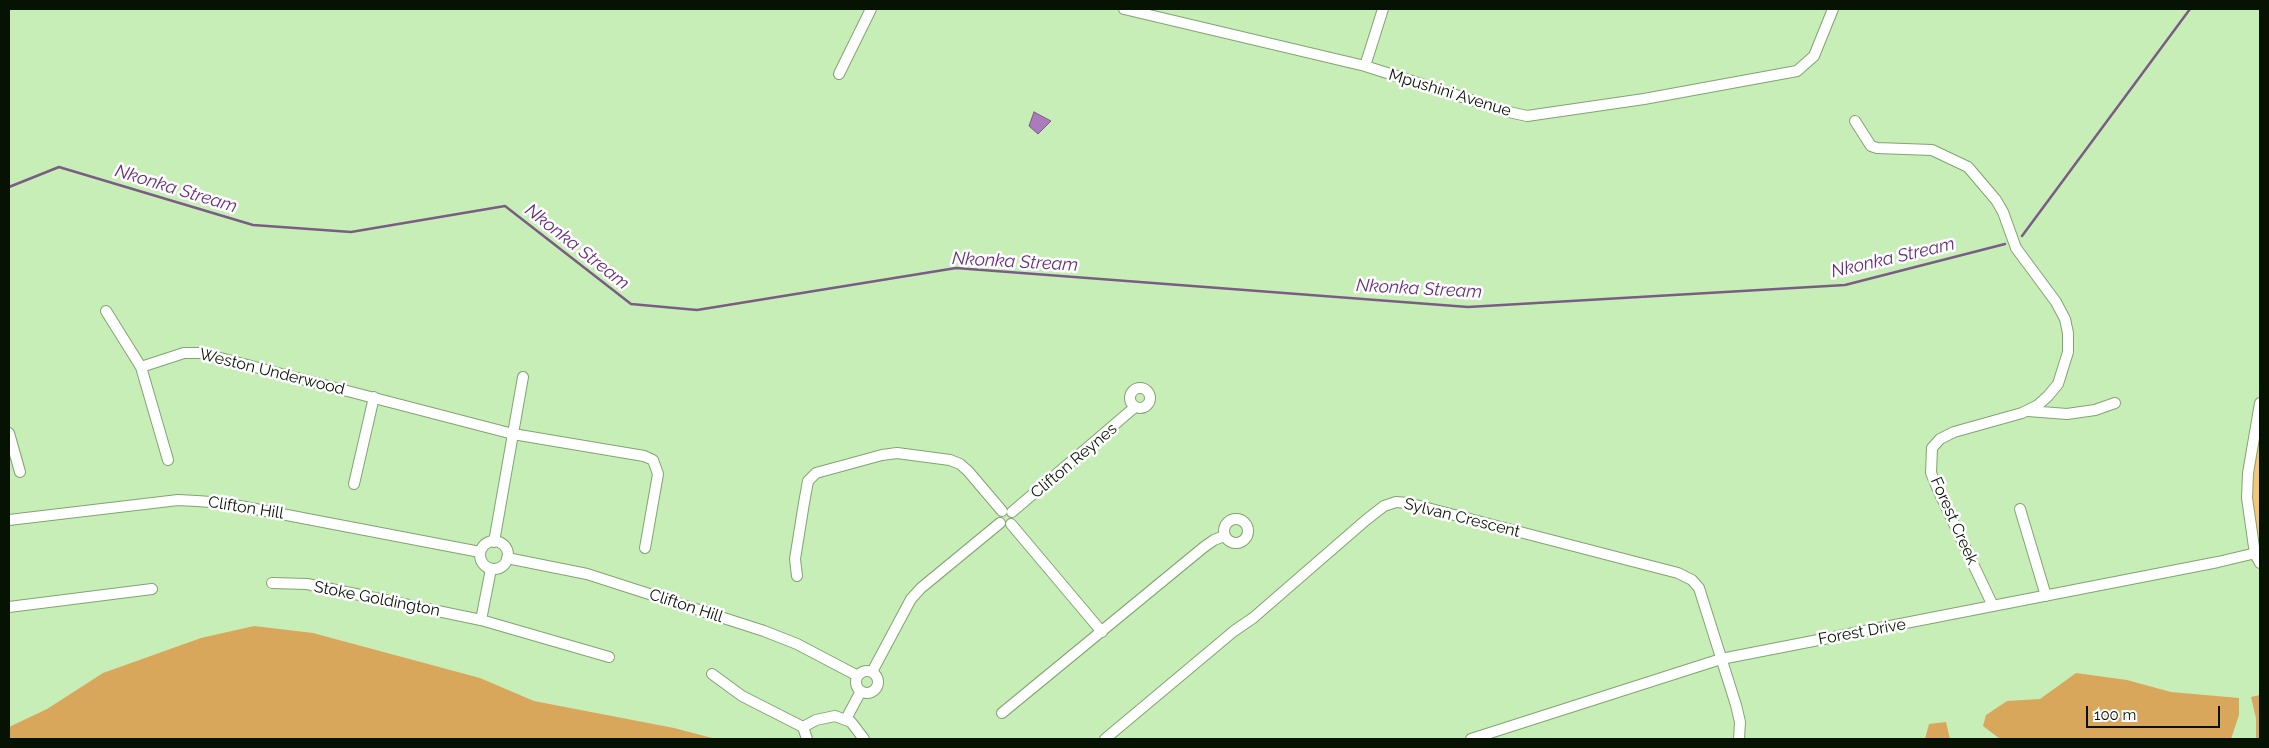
<!DOCTYPE html>
<html>
<head>
<meta charset="utf-8">
<style>
	body { margin:0 }
	#map { position:relative; width:2269px; height:748px; overflow:hidden; background:#c8eeb7; font-family:Raleway,sans-serif }
	canvas { display:block }
	.frame { position:absolute; inset:0; border:10px solid #071302; pointer-events:none }
	.scale { position:absolute; left:2086px; top:706px; width:134px; height:22px; box-sizing:border-box; border:2px solid #071302; border-top:0; padding-left:6px; font-size:15px; line-height:18px; white-space:nowrap; color:#071302; -webkit-text-stroke:4px #fff; paint-order:stroke }
</style>
</head>
<body>
<div id="map">
<canvas width="2269" height="748"></canvas>
<div class="frame"></div>
<div class="scale">100 m</div>
</div>
<script>
const ctx = document.querySelector('canvas').getContext('2d');
ctx.lineJoin = 'round';
function fillPath(path, color) { ctx.fillStyle = color; ctx.fill(path, 'evenodd'); }
const toPath = rows => new Path2D(rows.map(r => 'M' + r).join(''));
function strokePath(path, color, width, dash) { ctx.strokeStyle = color; ctx.lineWidth = width; ctx.lineCap = dash ? 'butt' : 'round'; ctx.setLineDash(dash || []); ctx.stroke(path); }
function label(font, color, halo, rows, align = 'center') {
  ctx.font = font + ' Raleway,sans-serif'; ctx.lineWidth = 5; ctx.setLineDash([]); ctx.textBaseline = 'middle'; ctx.strokeStyle = halo; ctx.fillStyle = color; for (const [text, x, y, turn = 0] of rows) {
    ctx.save(); ctx.translate(x, y); ctx.rotate((+turn || 0) * Math.PI / 180); ctx.textAlign = isNaN(turn) ? turn : align; if (halo) ctx.strokeText(text, 0, 0); ctx.fillText(text, 0, 0); ctx.restore();
  }
}
fillPath(toPath([
	[2260,417,2260,554,2247,486]
]), '#f6c479');
fillPath(toPath([
	[254,626,313,633,480,678,534,701,674,728,716,739,9,739,9,727,47,709,103,673,201,638],
	[2076,673,2127,680,2171,692,2239,698,2239,715,2231,739,2000,739,1983,726,1986,715,2007,701,2040,699],
	[2260,695,2260,739,2256,739,2256,718,2251,697],
	[1946,722,1950,739,1925,739,1929,724]
]), '#d8a75c');
const water = toPath([
	[1034,112,1051,121,1038,134,1029,126,1034,112]
]);
fillPath(water, '#ab7bbd');
strokePath(water, '#7a5c85', 1);
strokePath(toPath([
	[9,187,59,167,253,225,351,232,505,206,631,304,697,310,956,268,1468,307,1845,285,2005,244],
	[2022,236,2190,9]
]), '#7a5c85', 2.5);
const minor = toPath([
	[1124,9,1365,66,1509,112,1527,116,1644,99,1797,71,1814,56,1833,9],
	[1365,66,1383,9],
	[839,74,871,9],
	[1855,121,1871,146,1877,148,1932,150,1968,167,1996,200,2003,212,2016,248,2056,302,2065,319,2068,333,2068,352,2058,384,2048,396,2038,405,2022,413,1954,432,1940,439,1932,448,1931,473,1939,492,1993,606],
	[106,311,141,367,168,460],
	[141,367,184,353,201,353,513,434,644,456,653,460,658,474,645,548],
	'1130 398a10 10 0 1 1 20 0a10 10 0 1 1-20 0Z',
	[2260,403,2248,473,2247,498,2255,554,2260,563],
	[2028,411,2067,414,2095,410,2115,403],
	[9,433,20,472],
	[354,484,374,397],
	[2020,509,2046,596],
	[1012,512,1135,407],
	'1224 531a12 12 0 1 1 24 0a12 12 0 1 1-24 0Z',
	[9,520,178,500,197,501,224,503,480,552],
	[1011,524,1102,632],
	'480 555a14 14 0 1 1 28 0a14 14 0 1 1-28 0Z',
	[494,542,523,377],
	[507,558,587,574,764,631,797,644,858,676],
	[797,576,795,559,804,503,808,481,816,473,882,455,897,453,950,460,960,464,968,471,1002,511],
	[272,583,307,584,481,620,609,657],
	[9,607,152,589],
	[481,620,491,569],
	'856 682a11 11 0 1 1 22 0a11 11 0 1 1-22 0Z',
	[872,672,911,599,921,588,1000,523],
	[712,674,742,696,803,727,807,739],
	[1002,713,1204,547,1214,540,1224,536],
	[846,719,861,691],
	[803,727,816,720,835,716,851,722,864,739],
	[1105,739,1234,631,1253,618,1366,520,1384,506,1396,502,1408,503,1678,573,1692,580,1699,588,1736,705,1740,722,1739,739],
	[1471,739,1721,659,2218,562,2260,552]
]);
strokePath(minor, '#81a471', 12);
strokePath(minor, '#fff', 10);
label('16px', '#071302', '#fff', [
	["Mpushini Avenue",1450,93,17],
	["Weston Underwood",272,372,14],
	["Clifton Reynes",1074,461,-40],
	["Clifton Hill",246,508,9],
	["Sylvan Crescent",1462,518,14],
	["Forest Creek",1954,521,66],
	["Stoke Goldington",377,599,11],
	["Clifton Hill",686,606,18],
	["Forest Drive",1862,632,-10]
]);
label('italic 18px', '#692e7e', '#fff', [
	["Nkonka Stream",176,189,17],
	["Nkonka Stream",577,247,38],
	["Nkonka Stream",1893,258,-13],
	["Nkonka Stream",1015,262,3],
	["Nkonka Stream",1419,289,3]
]);
</script>
</body>
</html>
